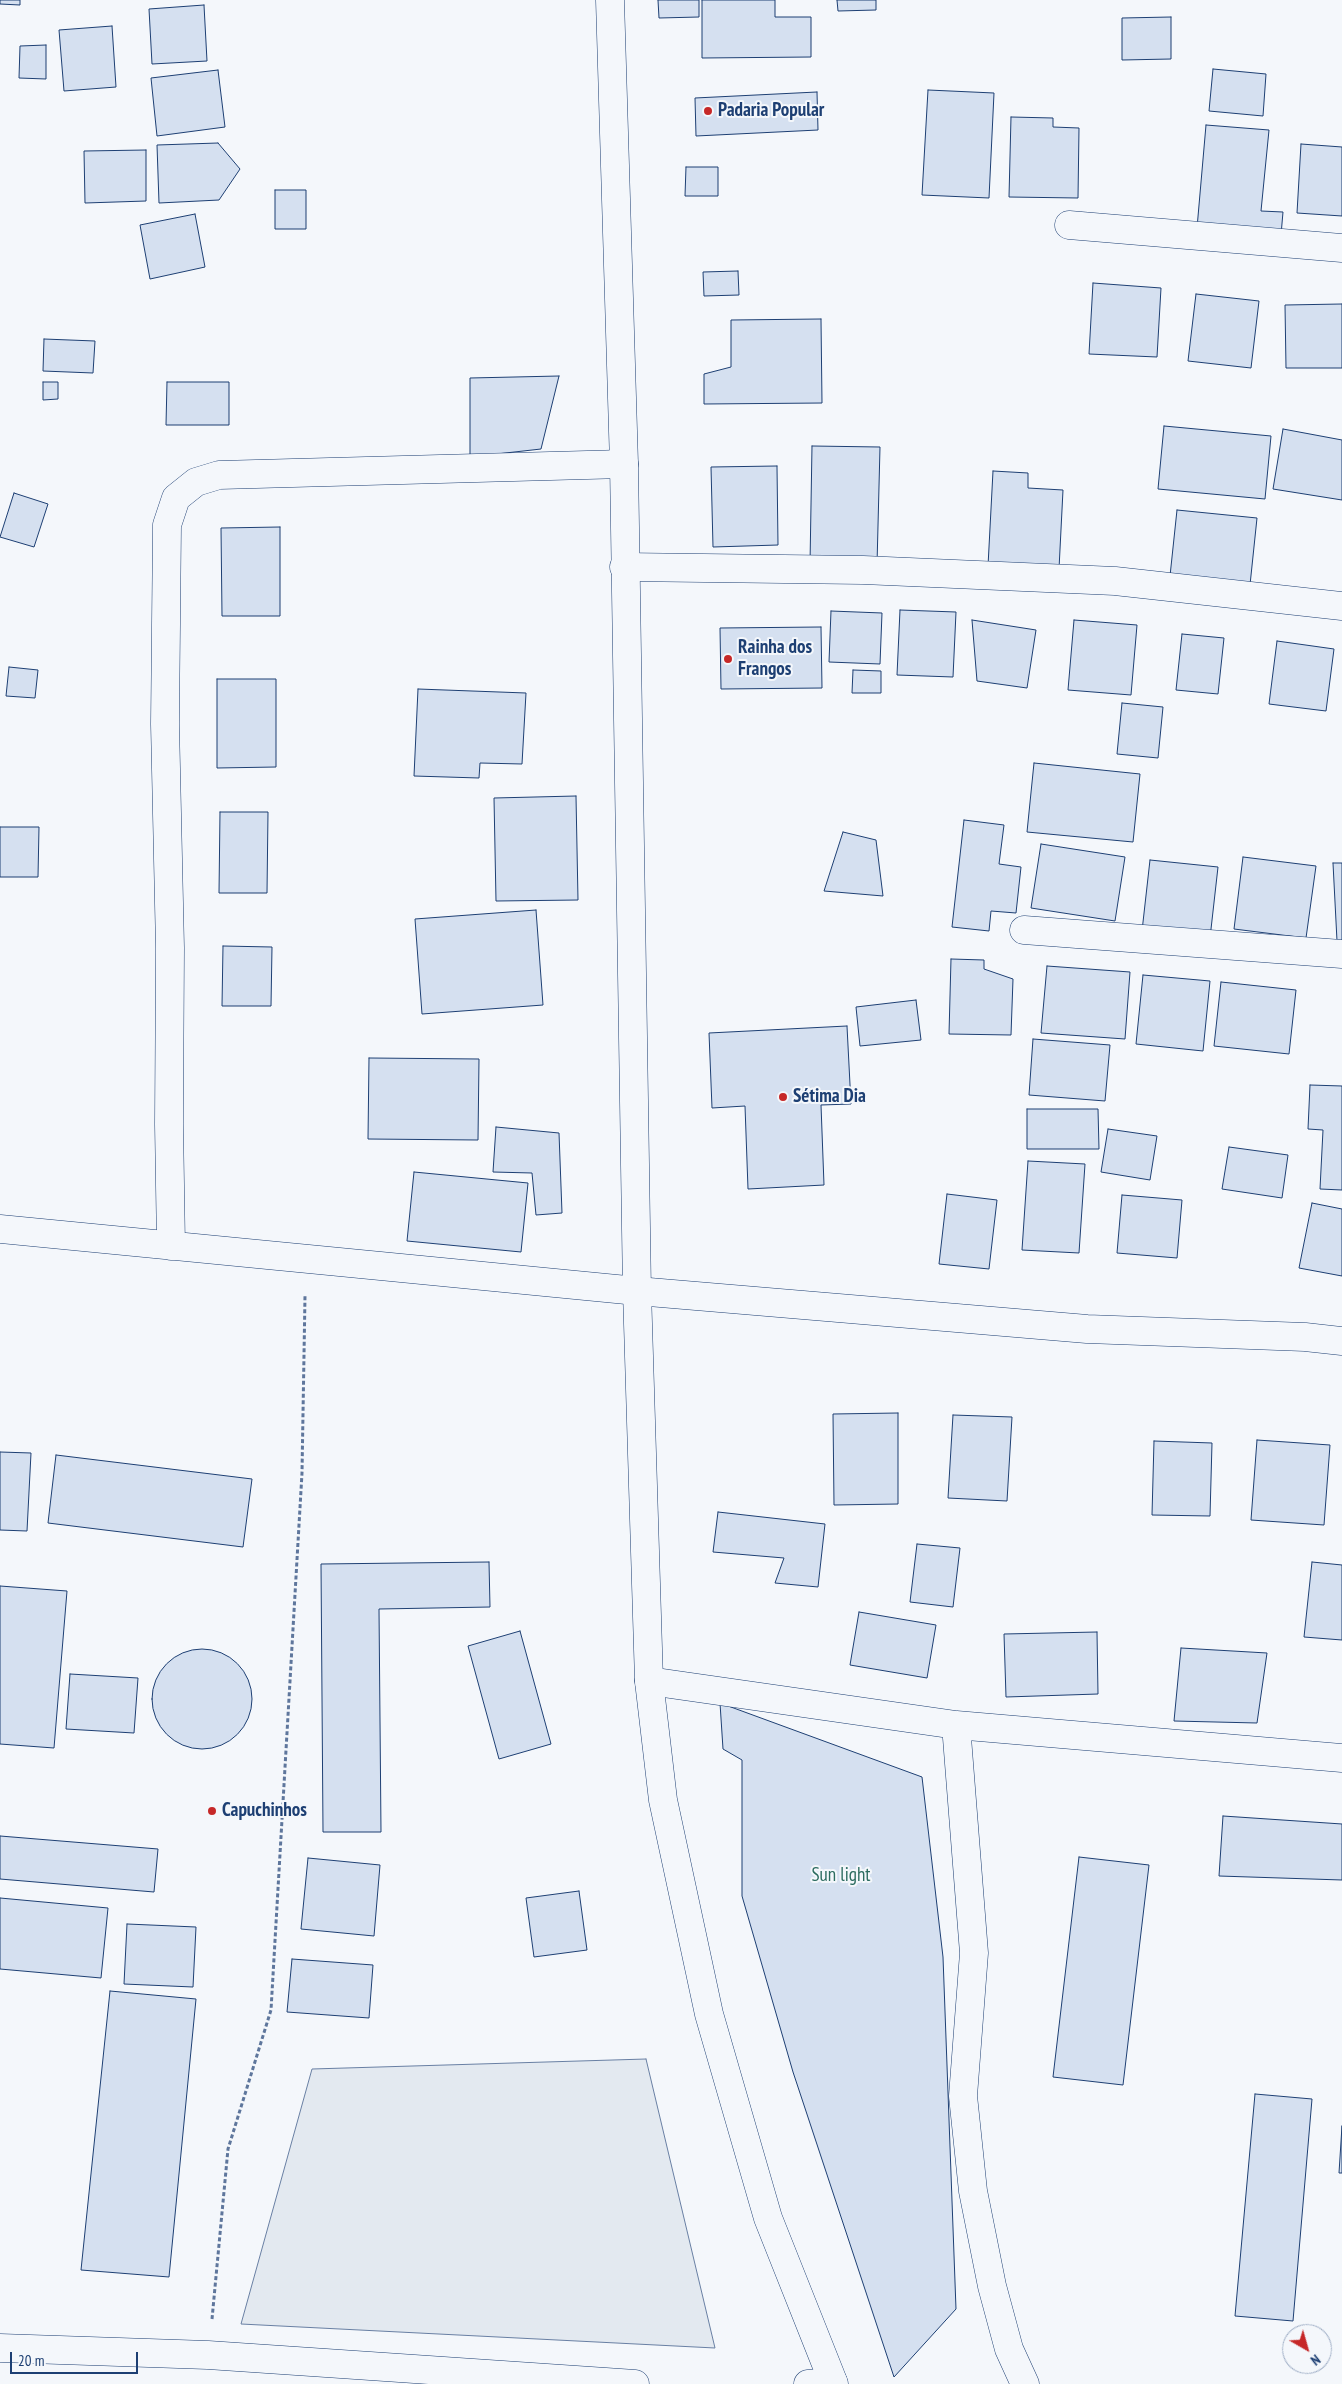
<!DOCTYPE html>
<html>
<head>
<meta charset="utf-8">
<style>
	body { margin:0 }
	#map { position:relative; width:1342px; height:2384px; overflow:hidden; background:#f4f7fb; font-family:"PT Sans Narrow",sans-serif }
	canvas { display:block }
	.north { position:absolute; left:1282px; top:2324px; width:50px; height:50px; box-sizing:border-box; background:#f4f7fb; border:1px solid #9eadc5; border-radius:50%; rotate:142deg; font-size:14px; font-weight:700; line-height:20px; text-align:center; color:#1d3f73 }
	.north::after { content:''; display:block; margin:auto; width:18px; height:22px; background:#c62828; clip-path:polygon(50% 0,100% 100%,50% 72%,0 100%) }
	.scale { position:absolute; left:10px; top:2352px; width:128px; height:22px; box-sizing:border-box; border:2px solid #1d3f73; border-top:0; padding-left:6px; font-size:15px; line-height:18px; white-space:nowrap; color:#1d3f73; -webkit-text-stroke:4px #f4f7fb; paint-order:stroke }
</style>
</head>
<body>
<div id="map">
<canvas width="1342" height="2384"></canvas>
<div class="north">N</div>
<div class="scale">20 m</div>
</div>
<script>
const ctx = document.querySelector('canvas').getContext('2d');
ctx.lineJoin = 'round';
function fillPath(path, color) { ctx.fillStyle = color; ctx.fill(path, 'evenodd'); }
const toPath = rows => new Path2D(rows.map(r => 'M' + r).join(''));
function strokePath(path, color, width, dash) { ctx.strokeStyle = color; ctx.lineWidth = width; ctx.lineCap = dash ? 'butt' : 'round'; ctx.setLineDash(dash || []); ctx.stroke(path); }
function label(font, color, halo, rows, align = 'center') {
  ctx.font = font + ' "PT Sans Narrow",sans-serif'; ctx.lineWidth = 4; ctx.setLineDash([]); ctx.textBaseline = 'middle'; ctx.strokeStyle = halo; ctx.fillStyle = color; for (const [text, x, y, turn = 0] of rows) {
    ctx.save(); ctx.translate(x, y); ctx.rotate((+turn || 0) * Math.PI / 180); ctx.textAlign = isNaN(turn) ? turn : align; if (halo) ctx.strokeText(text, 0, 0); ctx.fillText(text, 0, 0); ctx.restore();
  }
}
const green = toPath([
	[646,2059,715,2348,241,2324,312,2069,646,2059]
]);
fillPath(green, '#e3e9f0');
strokePath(green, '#687fa3', 1);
const building = toPath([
	[0,0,20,0,20,5,0,4,0,0],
	[658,0,699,0,699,17,659,18,658,0],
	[702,0,775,0,775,17,811,17,811,57,702,58,702,0],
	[837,0,876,0,876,10,838,11,837,0],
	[204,5,207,61,152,64,149,9,204,5],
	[1171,17,1171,59,1122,60,1122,18,1171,17],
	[112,26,116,87,64,91,59,30,112,26],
	[46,45,46,79,19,78,20,46,46,45],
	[1213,69,1266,74,1263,116,1209,111,1213,69],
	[218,70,225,127,157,136,151,78,218,70],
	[928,90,994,93,989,198,922,195,928,90],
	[817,92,818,130,696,136,695,98,817,92],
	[1011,117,1053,118,1053,127,1079,128,1078,198,1009,197,1011,117],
	[1206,125,1269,130,1261,211,1283,212,1281,235,1197,228,1206,125],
	[218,143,240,169,219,200,159,203,157,145,218,143],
	[1301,144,1342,147,1342,216,1297,213,1301,144],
	[146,150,146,201,85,203,84,151,146,150],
	[686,167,718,167,718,196,685,196,686,167],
	[275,190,306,190,306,229,275,229,275,190],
	[195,214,205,267,150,279,140,225,195,214],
	[738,271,739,295,704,296,703,272,738,271],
	[1093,283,1161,288,1157,357,1089,354,1093,283],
	[1196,294,1259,301,1251,368,1188,361,1196,294],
	[1342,304,1342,368,1286,368,1285,305,1342,304],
	[821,319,822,403,704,404,704,374,731,367,731,320,821,319],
	[44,339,95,341,93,373,43,371,44,339],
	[559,376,541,449,470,457,470,378,559,376],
	[43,382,58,382,58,399,43,400,43,382],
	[167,382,229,382,229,425,166,425,167,382],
	[1164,426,1271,436,1265,499,1158,489,1164,426],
	[1283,429,1342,440,1342,500,1273,489,1283,429],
	[812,446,880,447,877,565,810,564,812,446],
	[777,466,778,545,713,547,711,467,777,466],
	[993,471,1028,473,1028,488,1063,490,1059,569,988,566,993,471],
	[14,493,48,504,34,547,0,537,14,493],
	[1177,510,1257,518,1250,585,1170,576,1177,510],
	[280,527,280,616,222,616,221,528,280,527],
	[900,610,956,612,953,677,897,675,900,610],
	[831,611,882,613,880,664,829,662,831,611],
	[972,620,1036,630,1027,688,977,681,972,620],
	[1074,620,1137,625,1131,695,1068,690,1074,620],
	[821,627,822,688,721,689,720,628,821,627],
	[1182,634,1224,638,1218,694,1176,690,1182,634],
	[1277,641,1334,649,1326,711,1269,704,1277,641],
	[9,667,38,670,35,698,6,696,9,667],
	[853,670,881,671,881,693,852,693,853,670],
	[217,679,276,679,276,767,217,768,217,679],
	[418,689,526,693,522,764,480,763,479,778,414,776,418,689],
	[1122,703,1163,707,1158,758,1117,754,1122,703],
	[1034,763,1140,774,1133,842,1027,832,1034,763],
	[576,796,578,900,496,901,494,798,576,796],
	[220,812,268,812,267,893,219,893,220,812],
	[964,820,1004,825,999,864,1021,867,1016,913,991,911,989,931,952,927,964,820],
	[0,827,39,827,38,877,0,877,0,827],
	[843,832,876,840,883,896,824,891,843,832],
	[1041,844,1125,857,1115,921,1031,908,1041,844],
	[1243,857,1316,866,1306,938,1234,929,1243,857],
	[1150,860,1218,867,1210,938,1142,931,1150,860],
	[1333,863,1342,863,1342,941,1337,941,1333,863],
	[536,910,543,1005,422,1014,415,919,536,910],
	[223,946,272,947,271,1006,222,1006,223,946],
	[951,959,984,960,984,969,1013,979,1011,1035,949,1034,951,959],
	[1047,966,1130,972,1125,1039,1041,1033,1047,966],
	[1143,975,1210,981,1203,1051,1136,1044,1143,975],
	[1221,982,1296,990,1289,1054,1214,1046,1221,982],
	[916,1000,921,1040,860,1046,856,1007,916,1000],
	[847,1026,851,1104,821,1105,824,1185,748,1189,745,1106,712,1108,709,1033,847,1026],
	[1033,1039,1110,1045,1105,1101,1029,1095,1033,1039],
	[369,1058,479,1059,478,1140,368,1139,369,1058],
	[1310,1085,1342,1086,1342,1190,1320,1189,1323,1130,1308,1129,1310,1085],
	[1027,1109,1098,1109,1099,1149,1027,1149,1027,1109],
	[496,1127,559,1133,562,1213,536,1215,532,1173,493,1172,496,1127],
	[1108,1129,1157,1136,1150,1180,1101,1172,1108,1129],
	[1229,1147,1288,1155,1282,1198,1222,1189,1229,1147],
	[1028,1161,1085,1164,1079,1253,1022,1250,1028,1161],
	[414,1172,528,1183,521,1252,407,1241,414,1172],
	[947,1194,997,1200,989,1269,939,1264,947,1194],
	[1122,1195,1182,1200,1177,1258,1117,1253,1122,1195],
	[1312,1203,1342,1209,1342,1276,1299,1268,1312,1203],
	[898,1413,898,1504,834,1505,833,1414,898,1413],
	[953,1415,1012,1417,1007,1501,948,1498,953,1415],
	[1257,1440,1330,1445,1324,1525,1251,1520,1257,1440],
	[1154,1441,1212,1443,1210,1516,1152,1515,1154,1441],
	[0,1452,31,1453,27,1531,0,1530,0,1452],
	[56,1455,252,1479,243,1547,48,1523,56,1455],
	[718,1512,825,1524,818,1587,775,1583,784,1558,713,1552,718,1512],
	[917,1544,960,1548,953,1607,910,1602,917,1544],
	[489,1562,490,1607,379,1609,381,1832,323,1832,321,1564,489,1562],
	[1312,1562,1342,1565,1342,1640,1304,1637,1312,1562],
	[0,1586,67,1591,54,1748,0,1744,0,1586],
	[859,1612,936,1625,927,1678,850,1665,859,1612],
	[520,1631,551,1744,499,1759,468,1646,520,1631],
	[1097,1632,1098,1694,1006,1697,1004,1634,1097,1632],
	[1181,1648,1267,1653,1257,1723,1174,1721,1181,1648],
	'152 1699a50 50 0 1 1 100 0a50 50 0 1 1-100 0Z',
	[70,1674,138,1678,134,1733,66,1729,70,1674],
	[720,1703,922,1777,943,1957,956,2309,894,2377,793,2072,742,1896,742,1760,723,1749,720,1703],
	[1223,1816,1342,1824,1342,1880,1219,1876,1223,1816],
	[0,1836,158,1849,154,1892,0,1879,0,1836],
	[1079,1857,1149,1865,1123,2085,1053,2077,1079,1857],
	[308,1858,380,1865,374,1936,301,1929,308,1858],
	[579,1891,587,1950,534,1957,526,1898,579,1891],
	[0,1898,108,1908,101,1978,0,1969,0,1898],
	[127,1924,196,1927,193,1987,124,1984,127,1924],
	[292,1959,373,1965,369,2018,287,2012,292,1959],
	[110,1991,196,1999,169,2277,81,2270,110,1991],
	[1255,2094,1312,2099,1293,2321,1235,2316,1255,2094],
	[1342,2126,1342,2173,1339,2173,1342,2126]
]);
fillPath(building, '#d5e0f0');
strokePath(building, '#1d3f73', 1);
const minor = toPath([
	[1069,225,1342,248],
	[624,567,863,570,1115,581,1342,606],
	[1024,930,1342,954],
	[0,1229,637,1291],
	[171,1246,169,1124,170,948,165,724,167,525,176,498,196,482,219,475,624,464],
	[649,1681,956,1725,1342,1758],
	[956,1725,974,1953,963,2096,973,2191,992,2286,1009,2349,1025,2384],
	[0,2348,208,2355,635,2384],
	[808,2384,833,2382]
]);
const tertiary = toPath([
	[637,1291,1087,1329,1305,1337,1342,1341]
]);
const primary = toPath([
	[610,0,624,464,637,1291,649,1681,663,1800,709,2014,768,2218,834,2384]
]);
strokePath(minor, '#1d3f73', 29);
strokePath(tertiary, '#1d3f73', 29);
strokePath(primary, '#1d3f73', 29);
strokePath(toPath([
	[212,2319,228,2149,271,2010,302,1473,305,1296]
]), '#5e769c', 3, [4, 2.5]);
strokePath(minor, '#f4f7fb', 28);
strokePath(tertiary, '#f4f7fb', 28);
strokePath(primary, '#f4f7fb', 28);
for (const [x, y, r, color] of [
	[708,111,5,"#c62828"],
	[728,659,5,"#c62828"],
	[783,1097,5,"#c62828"],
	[212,1811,5,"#c62828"]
]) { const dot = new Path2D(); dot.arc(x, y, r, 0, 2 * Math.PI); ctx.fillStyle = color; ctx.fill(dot); strokePath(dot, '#f4f7fb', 2); }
label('bold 19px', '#1d3f73', '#f4f7fb', [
	["Padaria Popular",718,111],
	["Rainha dos",738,648],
	["Frangos",738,670],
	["Sétima Dia",793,1097],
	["Capuchinhos",222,1811]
], 'left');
label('19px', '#2c6c60', '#f4f7fb', [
	["Sun light",841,1876]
]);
</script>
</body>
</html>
